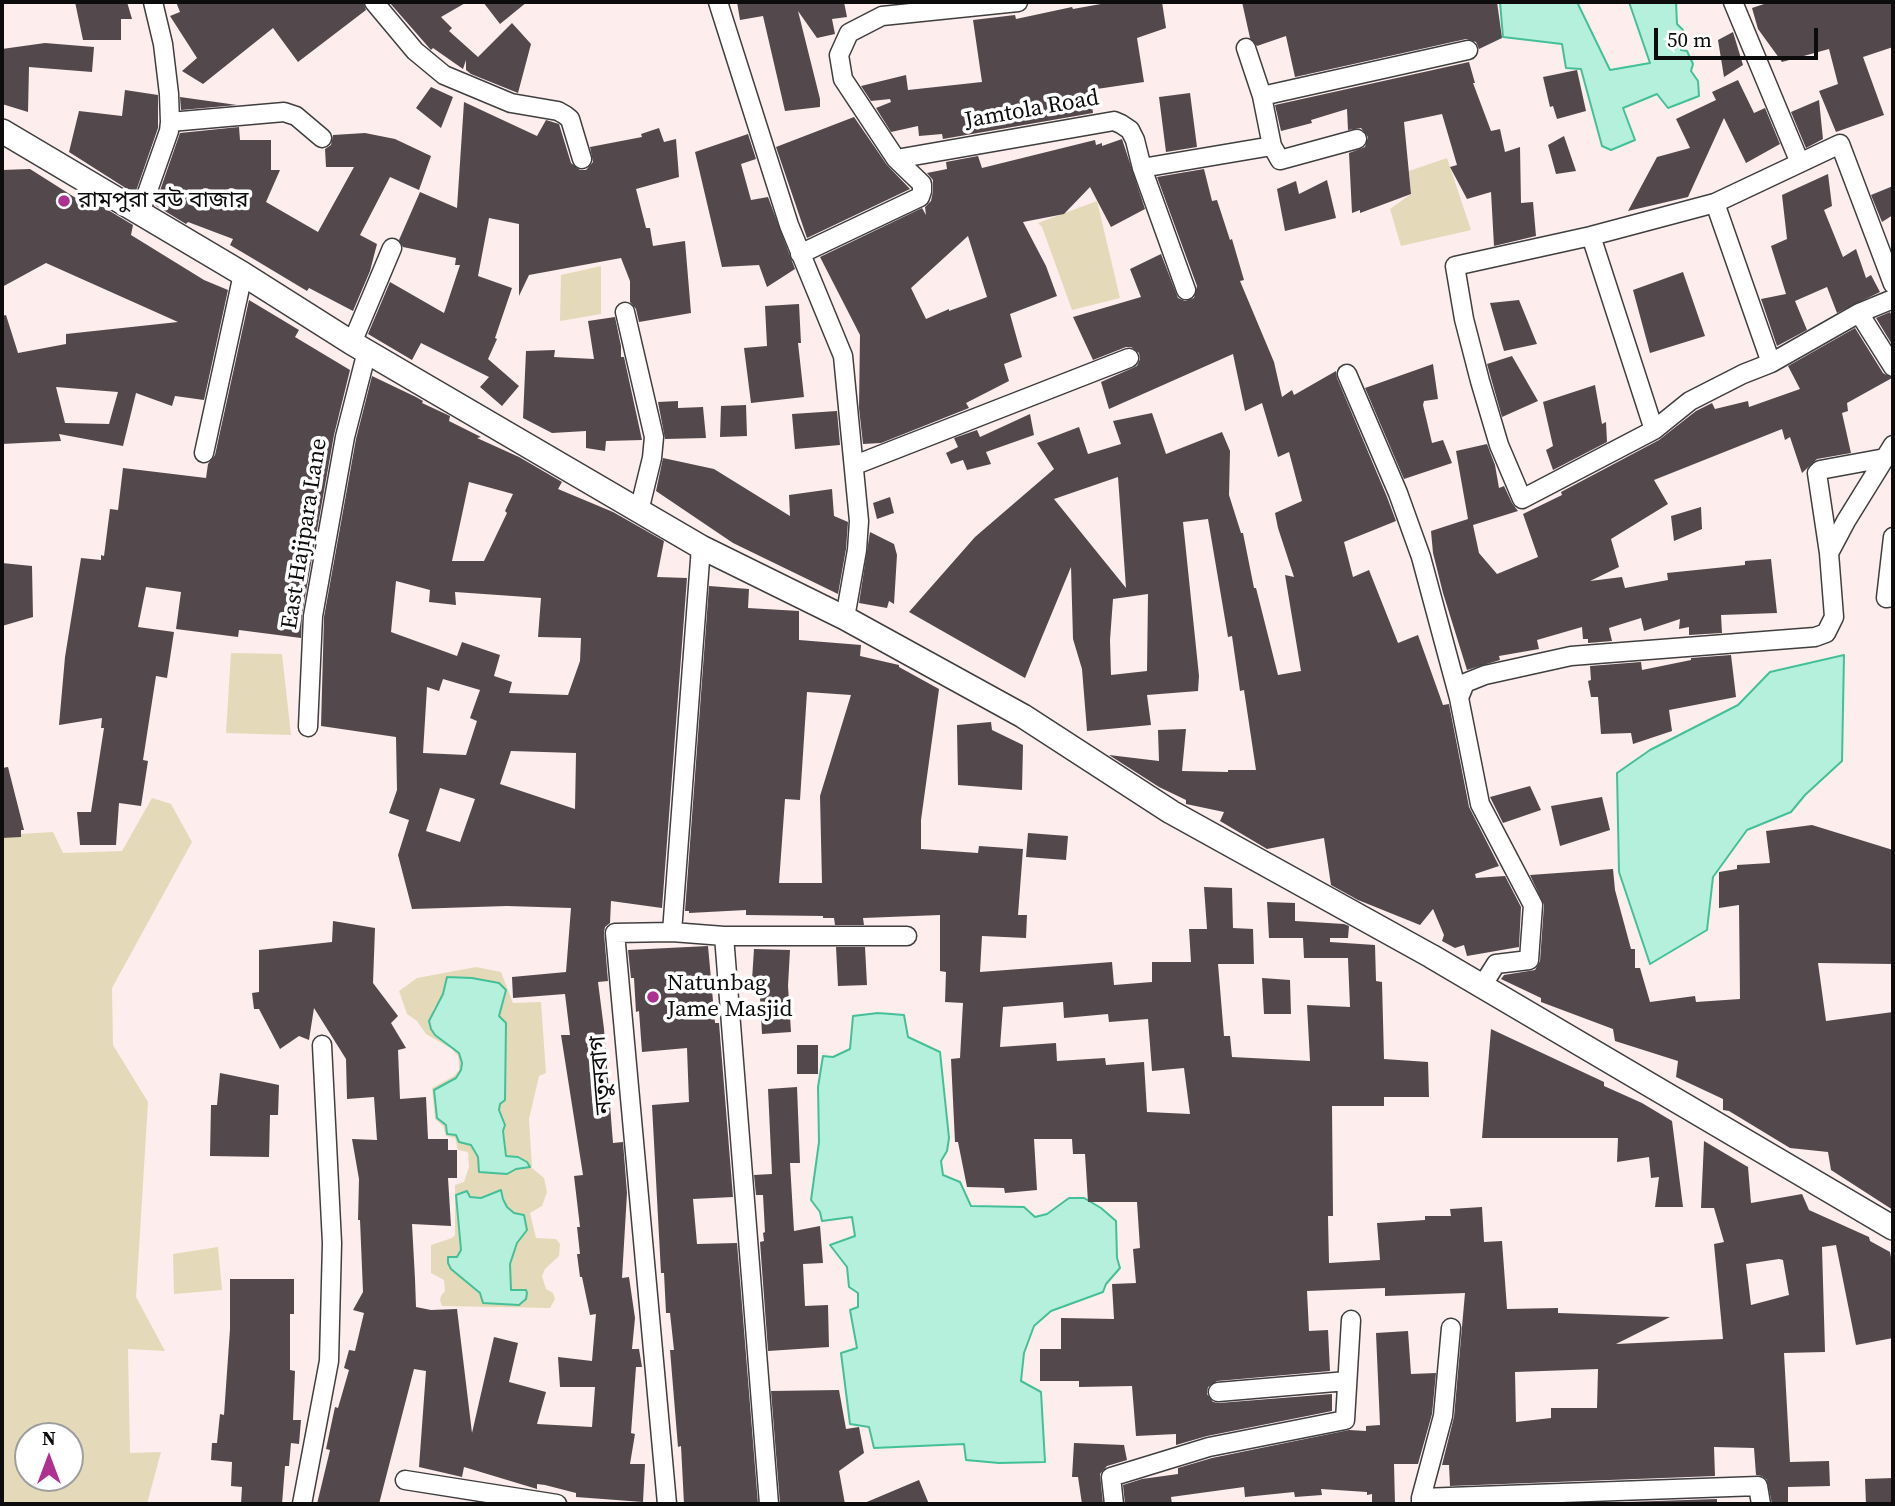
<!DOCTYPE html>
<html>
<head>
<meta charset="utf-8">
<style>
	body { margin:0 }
	#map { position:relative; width:1895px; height:1506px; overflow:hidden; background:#fdedec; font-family:"Source Serif 4",serif }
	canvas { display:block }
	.frame { position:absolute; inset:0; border:4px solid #0c0c0c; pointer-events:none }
	.north { position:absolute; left:14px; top:1422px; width:70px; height:70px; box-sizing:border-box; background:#fff; border:2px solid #9e9e9e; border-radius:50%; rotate:0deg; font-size:19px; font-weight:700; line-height:28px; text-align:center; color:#0c0c0c }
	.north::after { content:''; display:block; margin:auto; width:24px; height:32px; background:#ae3191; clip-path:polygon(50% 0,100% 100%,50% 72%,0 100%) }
	.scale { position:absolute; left:1654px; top:28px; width:164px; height:32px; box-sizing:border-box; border:4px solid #0c0c0c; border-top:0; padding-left:9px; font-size:21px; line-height:24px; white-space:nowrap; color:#0c0c0c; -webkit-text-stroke:5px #fff; paint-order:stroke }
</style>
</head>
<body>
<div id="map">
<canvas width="1895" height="1506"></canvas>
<div class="frame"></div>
<div class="north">N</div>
<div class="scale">50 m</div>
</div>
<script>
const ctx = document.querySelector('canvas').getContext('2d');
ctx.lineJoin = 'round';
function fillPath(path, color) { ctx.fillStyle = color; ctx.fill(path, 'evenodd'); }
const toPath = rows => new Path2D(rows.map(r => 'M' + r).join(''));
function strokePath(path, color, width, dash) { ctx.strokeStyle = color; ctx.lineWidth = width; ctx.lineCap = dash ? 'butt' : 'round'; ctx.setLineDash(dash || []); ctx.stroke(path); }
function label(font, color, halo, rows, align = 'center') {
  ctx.font = font + ' "Source Serif 4","Noto Sans Bengali",serif'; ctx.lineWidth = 7; ctx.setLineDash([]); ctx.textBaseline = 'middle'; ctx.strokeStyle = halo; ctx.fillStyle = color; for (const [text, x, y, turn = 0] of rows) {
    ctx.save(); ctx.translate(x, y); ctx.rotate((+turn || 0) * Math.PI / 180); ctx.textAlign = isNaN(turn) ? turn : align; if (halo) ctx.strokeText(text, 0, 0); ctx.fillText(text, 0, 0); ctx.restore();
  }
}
fillPath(toPath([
	[1447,158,1471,230,1401,246,1390,209,1411,194,1409,171],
	[1097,201,1120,298,1072,310,1042,227,1038,223],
	[601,266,601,314,560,321,561,275],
	[231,653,282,654,291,735,226,733],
	[152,798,171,804,192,842,112,988,113,1045,148,1102,136,1297,165,1351,128,1349,130,1453,161,1452,147,1504,2,1504,2,835,53,832,63,853,122,851],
	[28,1436,70,1436,70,1478,28,1478],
	[476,967,501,972,513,1003,541,1002,546,1073,539,1076,529,1119,532,1168,544,1178,547,1192,542,1206,530,1213,536,1238,556,1239,560,1244,559,1256,545,1269,542,1276,546,1289,553,1293,555,1299,550,1308,442,1306,440,1300,441,1296,445,1291,444,1280,431,1273,431,1245,452,1238,455,1235,455,1185,464,1182,469,1167,468,1152,458,1150,455,1138,446,1136,443,1126,435,1119,432,1088,454,1076,459,1070,459,1063,458,1056,452,1049,426,1034,417,1021,407,1014,399,991,417,978],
	[447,977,472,978,499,983,504,999,500,1006,499,1016,506,1023,505,1099,500,1104,499,1110,505,1125,503,1131,506,1156,524,1166,507,1174,478,1157,471,1145,457,1135,442,1120,456,1078,461,1070,462,1063,460,1053,435,1035,433,1010,443,994],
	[501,1190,507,1206,527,1230,517,1243,510,1264,509,1286,511,1291,516,1292,483,1303,480,1293,448,1257,457,1257,461,1251,458,1226,470,1197,481,1198],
	[218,1247,222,1290,174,1294,173,1254]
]), '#e4dab9');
const water = toPath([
	[1500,2,1577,2,1610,70,1650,63,1629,2,1676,2,1677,24,1683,30,1681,50,1687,51,1693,64,1691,71,1698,81,1699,96,1668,108,1657,94,1623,108,1635,140,1611,150,1602,146,1581,69,1566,68,1562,44,1503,37,1500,2],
	[1844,655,1842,761,1805,795,1791,812,1747,830,1713,877,1707,930,1650,964,1619,872,1617,773,1650,750,1738,705,1770,672,1844,655],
	[447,977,472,978,499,983,506,990,499,1016,506,1023,505,1100,500,1104,499,1110,505,1125,503,1131,506,1156,518,1157,527,1162,530,1167,516,1169,507,1174,479,1172,478,1157,471,1145,459,1142,456,1135,447,1134,446,1125,437,1118,434,1090,456,1078,461,1070,462,1063,459,1053,435,1035,431,1029,429,1021,443,994,447,977],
	[878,1013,904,1015,908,1037,940,1052,949,1138,947,1151,941,1161,943,1175,960,1182,971,1206,1024,1207,1035,1217,1047,1214,1069,1198,1084,1198,1101,1208,1116,1221,1117,1258,1120,1268,1106,1284,1103,1292,1051,1311,1034,1326,1024,1353,1021,1381,1041,1392,1045,1462,999,1463,966,1460,964,1444,874,1448,869,1427,850,1424,841,1353,857,1348,850,1310,858,1307,858,1293,849,1287,847,1267,830,1245,855,1236,852,1217,822,1221,820,1212,811,1200,819,1142,818,1087,823,1056,833,1057,850,1049,853,1016,878,1013],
	[501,1190,503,1199,507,1207,514,1213,524,1215,527,1230,517,1243,510,1264,511,1290,526,1290,527,1293,526,1299,519,1305,483,1303,480,1293,451,1269,448,1263,448,1257,457,1257,461,1250,456,1195,467,1191,470,1197,481,1198,501,1190]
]);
fillPath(water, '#b5f0dc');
strokePath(water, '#43c098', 2);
fillPath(toPath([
	[75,2,127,2,132,19,121,19,121,40,83,40],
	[176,2,363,2,366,10,298,62,273,28,203,84,182,71,197,58,170,16,180,12],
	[389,2,467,2,441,17,452,28,449,31,478,57,512,23,531,44,518,93,471,74,466,70,466,60,463,69,433,48,431,50],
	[483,2,527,2,500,24],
	[737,2,844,2,847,17,832,19,835,34,817,38,798,11,820,99,820,107,785,111,763,16,740,20],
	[1112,2,1162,2,1166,28,1137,38,1144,82,1090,90,1093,113,943,139,942,134,919,136,918,126,891,132,876,108,891,102,890,99,871,101,861,86,906,75,908,90,982,82,973,20,1015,15,1016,19,1072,7,1073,9],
	[1242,2,1497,2,1502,38,1479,49,1476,42,1466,39,1295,77,1286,36,1257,46,1250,38],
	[1770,2,1893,2,1893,47,1863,57,1884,115,1836,132,1819,91,1838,84,1829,49,1782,62,1758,29,1752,8],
	[1733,32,1743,65,1724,77,1718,40],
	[45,43,94,47,92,72,29,67,28,112,2,104,2,49],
	[1469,62,1475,83,1473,83,1491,131,1500,129,1505,152,1520,147,1521,203,1533,202,1536,236,1494,246,1491,192,1467,199,1450,167,1457,165,1442,114,1404,122,1411,194,1360,213,1360,210,1352,213,1349,153,1365,147,1368,137,1361,128,1348,130,1347,109,1311,120,1312,123,1281,131,1275,105],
	[1577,70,1586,111,1557,119,1553,106,1550,107,1543,77],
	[1738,80,1754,113,1765,108,1780,144,1746,163,1724,118,1688,197,1628,211,1657,157,1690,148,1676,119,1716,100,1712,92],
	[431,87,453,97,441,128,416,108],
	[125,90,158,95,158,128,135,194,69,152,79,111,122,116],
	[1190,93,1197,147,1166,152,1159,97],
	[180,97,237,105,181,110],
	[1819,100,1823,139,1806,148,1791,112],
	[464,102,537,136,546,120,559,124,571,163,580,170,586,170,593,162,590,147,642,137,641,134,659,128,664,142,676,139,679,177,636,189,646,228,650,228,653,246,685,241,691,313,639,322,636,309,630,302,630,281,621,258,529,275,519,296,519,224,489,218,478,276,512,288,495,338,497,339,488,359,519,386,502,406,480,387,489,377,421,343,412,360,368,334,390,282,444,313,460,265,455,265,456,258,403,247,399,240,420,192,457,208],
	[854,117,887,165,910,189,807,238,776,147],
	[239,127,240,140,271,140,271,170,280,170,266,202,318,232,354,167,326,167,325,149,331,145,333,135,365,133,395,139,431,156,419,190,390,177,360,235,377,244,370,271,353,311,309,288,307,291,257,261,230,245,233,239,188,222,186,224,155,205,180,133],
	[748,134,756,159,741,164,751,200,768,197,795,269,767,287,759,265,722,267,695,152],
	[1564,136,1576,171,1556,174,1548,145],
	[1122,139,1145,209,1111,227,1090,187,1064,214,1023,222,1046,266,1057,296,1010,314,1022,357,1004,364,1009,381,966,403,969,408,881,443,863,444,859,408,860,335,820,257,922,208,926,215,925,207,931,201,933,191,933,180,927,173,947,169,946,162,978,156,982,168,1095,140,1096,145,1102,143,1102,146],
	[968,236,987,297,949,311,949,309,926,319,911,288],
	[30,169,90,207,93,201,133,225,131,235,204,280,228,290,204,400,175,396,172,406,136,393,123,446,59,434,61,441,2,444,2,316,6,315,18,353,66,344,66,334,178,322,46,263,2,287,2,170],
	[56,387,118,392,109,424,65,423],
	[1204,169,1212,201,1217,200,1230,240,1232,239,1244,280,1240,281,1274,362,1282,397,1292,390,1294,395,1336,371,1337,378,1387,497,1396,521,1344,542,1353,577,1369,570,1398,643,1418,635,1443,705,1449,704,1469,807,1499,866,1475,874,1476,878,1505,876,1521,907,1519,947,1467,956,1464,945,1455,948,1442,941,1444,935,1433,909,1420,925,1358,900,1331,885,1324,838,1267,849,1220,821,1224,812,1186,804,1186,800,1159,787,1109,755,1159,761,1158,730,1186,729,1182,771,1228,772,1228,770,1256,770,1244,690,1240,691,1232,636,1228,637,1208,519,1183,522,1199,676,1198,691,1147,695,1151,725,1087,731,1082,669,1073,639,1071,567,1025,678,909,612,975,537,1054,469,1037,443,1079,427,1088,454,1121,444,1113,421,1152,413,1166,454,1222,432,1230,451,1229,495,1241,533,1243,533,1254,588,1256,588,1278,675,1301,671,1285,575,1294,577,1278,528,1275,513,1302,501,1289,452,1278,457,1262,403,1245,411,1233,354,1109,409,1101,382,1137,366,1140,359,1139,353,1131,347,1126,347,1093,360,1073,317,1141,297,1130,269,1161,254,1178,298,1185,301,1194,298,1197,286,1157,177],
	[1118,477,1126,588,1054,499],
	[1148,594,1147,671,1111,675,1110,640,1113,599],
	[1828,174,1832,206,1824,210,1843,257,1856,249,1866,278,1871,275,1880,292,1837,313,1827,287,1795,301,1807,330,1777,346,1761,299,1786,294,1771,246,1787,239,1782,195],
	[1327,180,1336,218,1285,231,1277,189,1296,181,1299,194],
	[1893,186,1893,215,1882,222,1871,195],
	[1683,272,1705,336,1650,353,1633,290],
	[249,300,299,330,295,337,350,370,334,435,302,614,301,638,239,630,238,637,176,629,181,592,146,587,138,627,174,632,167,678,156,676,143,760,148,761,141,806,119,803,116,845,80,845,77,812,91,812,104,728,101,728,102,718,59,725,65,657,81,558,101,560,101,555,104,556,110,509,118,510,123,468,206,478,208,464,215,455],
	[1519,300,1537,344,1504,351,1490,303],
	[799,304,801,343,798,343,804,397,751,403,744,348,767,346,765,306],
	[1890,312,1893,318,1893,346,1876,318],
	[615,317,621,346,621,357,624,357,642,440,606,441,605,451,586,448,586,431,552,433,523,418,526,351,555,350,554,357,594,359,588,321],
	[1855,328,1883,373,1892,378,1847,403,1848,411,1842,413,1851,453,1817,459,1802,473,1790,437,1785,440,1782,429,1654,480,1668,504,1611,539,1619,567,1590,581,1622,577,1625,588,1668,580,1667,573,1745,565,1745,561,1771,559,1777,613,1721,615,1722,633,1689,635,1689,627,1679,629,1680,619,1644,631,1641,618,1609,628,1612,641,1588,643,1588,639,1583,639,1582,627,1537,640,1539,649,1499,656,1500,660,1467,670,1443,593,1433,553,1431,531,1468,519,1456,451,1487,444,1495,465,1499,488,1504,486,1512,503,1518,511,1473,525,1479,553,1497,574,1538,557,1523,514,1562,495,1561,492,1659,440,1696,411,1712,403,1715,409,1748,401,1749,407,1800,389,1788,366],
	[1512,356,1538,401,1502,417,1487,364],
	[1433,364,1438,399,1424,401,1423,405,1432,443,1443,440,1452,463,1404,479,1365,388],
	[372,376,416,397,423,401,422,403,450,416,449,421,481,437,477,438,519,457,562,482,558,489,613,512,664,541,657,577,687,578,662,908,611,901,610,923,605,927,604,933,608,981,598,982,604,1029,613,1143,623,1142,627,1193,622,1278,629,1277,635,1318,632,1349,639,1349,642,1367,636,1367,631,1433,635,1434,630,1464,645,1464,643,1502,576,1497,576,1493,545,1485,537,1484,537,1489,464,1467,462,1477,419,1467,426,1371,414,1369,379,1504,317,1504,330,1450,326,1449,335,1407,338,1408,349,1370,344,1368,349,1350,355,1351,364,1313,353,1310,363,1292,360,1220,358,1220,359,1179,352,1139,377,1140,374,1097,347,1099,346,1059,314,1008,309,1040,299,1036,280,1049,259,1009,254,1009,252,993,259,992,259,950,332,942,333,921,375,928,373,983,398,1016,391,1023,406,1048,398,1050,400,1099,426,1097,428,1139,448,1139,448,1150,457,1150,457,1178,448,1178,451,1226,412,1224,415,1279,416,1307,431,1310,457,1309,472,1433,494,1337,518,1343,509,1382,546,1392,537,1424,592,1427,595,1387,560,1387,558,1357,592,1361,596,1314,590,1315,582,1277,580,1277,577,1254,580,1254,577,1227,580,1227,574,1176,583,1175,561,1035,570,1035,565,994,513,998,512,977,566,972,571,908,507,906,412,909,398,855,409,820,389,813,397,790,396,737,321,726,324,617,356,439],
	[469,482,513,494,505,511,507,513,484,561,452,561],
	[396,581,430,590,429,602,456,605,455,592,541,598,538,637,581,638,580,661,568,695,509,693,512,682,494,676,500,655,462,642,457,656,391,632],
	[443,679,480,690,470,718,477,721,466,755,423,753,427,687,439,691],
	[511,751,576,753,575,809,500,784],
	[440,788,475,799,460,842,426,831],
	[1595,385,1602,424,1606,422,1607,442,1553,470,1546,450,1553,446,1543,402],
	[678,401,678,408,703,407,706,438,665,439,658,402],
	[746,405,747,436,720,437,721,406],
	[837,411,840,445,795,449,792,414],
	[1030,414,1034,435,986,452,991,464,967,470,963,460,951,464,946,453,958,447,954,438,977,430,980,437],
	[663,458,714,469,790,516,789,495,832,489,834,516,848,522,846,549,838,594,733,543,656,491],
	[890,497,894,513,877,519,873,503],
	[1701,507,1702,529,1674,541,1671,516],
	[870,532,894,544,897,555,894,604,889,601,887,608,859,603],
	[2,563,32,566,33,617,2,626],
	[709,586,749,589,748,608,799,611,799,640,861,645,860,656,899,665,899,667,939,689,921,820,921,849,978,853,979,846,1023,849,1018,915,1027,915,1026,938,982,936,980,972,1112,962,1114,985,1152,982,1152,962,1191,962,1189,929,1207,929,1204,887,1232,888,1233,928,1253,929,1254,964,1218,964,1224,1036,1230,1036,1232,1057,1310,1061,1307,1005,1350,1007,1348,958,1304,958,1303,938,1269,938,1267,902,1295,903,1295,921,1344,924,1349,926,1348,938,1330,938,1330,942,1375,945,1376,981,1382,982,1384,1059,1428,1062,1429,1097,1384,1097,1384,1106,1332,1106,1333,1216,1328,1216,1329,1263,1380,1260,1377,1223,1425,1220,1425,1216,1451,1216,1450,1209,1482,1207,1484,1242,1502,1241,1507,1309,1558,1308,1558,1313,1670,1317,1616,1344,1723,1339,1714,1244,1724,1242,1714,1208,1701,1208,1704,1141,1748,1167,1751,1203,1802,1194,1809,1210,1869,1237,1870,1241,1890,1252,1893,1268,1893,1338,1856,1345,1836,1245,1822,1247,1825,1352,1784,1353,1790,1462,1829,1461,1830,1486,1788,1487,1788,1504,1772,1504,1767,1480,1762,1476,1756,1475,1754,1448,1714,1447,1715,1476,1450,1486,1449,1465,1442,1465,1454,1417,1465,1293,1385,1296,1385,1288,1307,1291,1309,1331,1328,1330,1330,1371,1217,1381,1208,1387,1207,1394,1213,1402,1219,1403,1332,1394,1332,1411,1207,1436,1176,1445,1176,1434,1136,1436,1132,1386,1079,1387,1079,1381,1040,1381,1040,1349,1061,1349,1061,1318,1114,1319,1112,1284,1136,1283,1133,1249,1140,1248,1137,1202,1088,1202,1085,1154,1073,1154,1072,1139,1034,1139,1037,1190,1005,1193,1004,1188,967,1187,958,1142,955,1142,951,1059,960,1058,963,1003,945,1002,946,972,940,971,940,915,863,918,864,925,835,925,834,918,823,918,823,916,746,915,746,910,689,913,689,911,685,911],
	[807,692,851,695,820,796,822,883,779,883,785,799,800,800],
	[1063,1002,1064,1018,1108,1014,1109,1022,1148,1019,1152,1071,1184,1068,1190,1114,1147,1112,1144,1062,1106,1065,1105,1058,1057,1061,1056,1043,1000,1047,1003,1007],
	[1779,1259,1783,1260,1789,1295,1751,1305,1746,1264],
	[1598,1369,1597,1408,1551,1408,1551,1418,1516,1422,1515,1372],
	[1731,655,1736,697,1669,710,1672,731,1633,744,1631,733,1601,734,1598,697,1591,697,1588,681,1591,680,1590,666,1641,662,1642,670,1691,660,1691,658],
	[991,722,992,730,1023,745,1022,790,958,785,957,725],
	[8,767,24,830,21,830,21,837,2,838,2,768],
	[1530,786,1541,810,1503,823,1490,797],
	[1602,797,1610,830,1560,846,1551,806],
	[1812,825,1893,850,1893,964,1818,963,1826,1021,1893,1012,1893,1210,1831,1170,1828,1152,1790,1148,1729,1111,1723,1110,1723,1099,1676,1077,1678,1061,1615,1041,1613,1029,1541,1002,1541,998,1501,979,1504,975,1535,970,1540,961,1544,905,1530,875,1613,869,1615,890,1631,949,1635,949,1635,968,1640,968,1650,1002,1695,996,1696,1002,1740,999,1739,905,1719,908,1719,872,1737,869,1737,865,1770,863,1766,831],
	[1028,833,1068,836,1066,860,1026,857],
	[708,946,715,1023,719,1023,733,1197,693,1199,697,1244,737,1243,758,1504,684,1504,681,1446,678,1447,670,1350,674,1350,670,1313,666,1313,664,1273,661,1273,652,1105,689,1102,687,1048,642,1052,639,1011,636,1012,634,978,631,978,628,950],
	[836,947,865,947,867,985,838,986],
	[754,949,790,950,788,986,791,1032,762,1034,759,980,752,980],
	[1262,978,1290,980,1291,1014,1264,1014],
	[1491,1029,1604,1082,1604,1086,1642,1103,1672,1121,1683,1207,1655,1207,1659,1177,1651,1178,1649,1157,1617,1162,1618,1138,1482,1138],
	[797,1045,818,1045,818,1074,797,1074],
	[220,1073,279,1085,278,1115,270,1115,269,1157,210,1156,211,1105,217,1105],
	[797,1087,800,1163,790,1163,794,1231,820,1226,823,1263,803,1264,805,1306,828,1305,829,1347,768,1351,760,1242,764,1241,763,1233,765,1232,763,1195,756,1195,754,1175,772,1174,768,1089],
	[230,1279,294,1279,294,1314,290,1314,290,1370,295,1371,293,1420,301,1420,299,1444,291,1443,289,1466,285,1466,282,1504,241,1504,242,1487,231,1486,232,1462,211,1460,212,1443,217,1443,220,1414,224,1415,230,1329],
	[1408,1331,1411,1374,1436,1373,1432,1414,1418,1464,1394,1464,1395,1504,1372,1504,1372,1494,1367,1495,1367,1492,1321,1489,1322,1495,1295,1497,1294,1492,1245,1497,1244,1487,1171,1497,1172,1504,1125,1504,1123,1485,1142,1479,1178,1474,1178,1468,1212,1458,1349,1430,1366,1431,1366,1426,1380,1425,1376,1333],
	[839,1390,846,1429,859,1427,864,1453,839,1471,845,1504,780,1504,771,1391],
	[1074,1443,1124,1445,1127,1460,1107,1466,1100,1474,1103,1504,1082,1504,1078,1477,1072,1477],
	[1893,1478,1893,1503,1866,1504,1865,1479],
	[919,1480,929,1504,862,1504],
	[1717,1499,1717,1504,1565,1504]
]), '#53494c');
const minor = toPath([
	[374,2,415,51,444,75,511,103,558,111,565,115,570,119,582,159],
	[718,2,789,225,843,356,859,521,857,550,845,618],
	[1733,2,1800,163],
	[1246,48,1262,96],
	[170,122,284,112,296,116,322,138],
	[1272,146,1280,160,1357,139],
	[896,159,1114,121,1121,124,1130,130,1135,140,1142,168,1186,290],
	[1142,168,1272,146,1262,96,1468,50],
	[1715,203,1591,236,1455,266,1464,319,1480,381,1499,445,1522,499,1654,430,1690,401,1743,374,1771,363,1859,313,1893,299],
	[140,213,169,131,170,122,169,94,163,44,153,2],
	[1591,236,1654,430],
	[800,254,920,197,922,191,922,184,896,159,843,79,839,55,849,33,882,16,1018,2],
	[625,312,654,437,652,458,639,511],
	[1859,313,1893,367],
	[352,343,392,248],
	[1771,363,1715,203,1840,144,1893,284],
	[1347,374,1398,493,1421,557,1459,698],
	[204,453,243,274],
	[855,465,1129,358],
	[1893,537,1886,598,1893,597],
	[1829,553,1817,473,1820,470,1885,458],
	[308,727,313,616,345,437,367,351],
	[672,932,701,547],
	[724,936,769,1504],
	[1482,986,1496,964,1529,960,1533,905,1480,804,1459,698,1465,683,1485,675,1571,656,1815,637,1826,633,1834,617,1829,553,1846,521,1893,445],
	[1218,1392,1347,1381],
	[405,1480,557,1504],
	[1421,1498,1758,1486,1761,1504],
	[302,1504,329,1361,332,1243,322,1045],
	[667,1504,615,933,672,932,724,936,907,936],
	[1114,1504,1111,1477,1209,1447,1345,1420,1351,1320],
	[1421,1504,1421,1498,1443,1416,1451,1328]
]);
const tertiary = toPath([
	[2,131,243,274,352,343,701,547,845,618,1023,716,1171,812,1431,956,1893,1228]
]);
strokePath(minor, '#3f3f3f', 21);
strokePath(tertiary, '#3f3f3f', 26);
strokePath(minor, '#fff', 18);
strokePath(tertiary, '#fff', 23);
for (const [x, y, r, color] of [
	[64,201,7,"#ae3191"],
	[653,997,7,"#ae3191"]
]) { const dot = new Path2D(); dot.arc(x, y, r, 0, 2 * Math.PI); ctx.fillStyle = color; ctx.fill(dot); strokePath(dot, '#fff', 2.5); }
label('23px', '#0c0c0c', '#fff', [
	["Jamtola Road",1032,110,-10],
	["East Hajipara Lane",305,534,-81],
	["নতুনবাগ",602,1075,-95]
]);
label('23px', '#0c0c0c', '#fff', [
	["রামপুরা বউ বাজার",78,201],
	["Natunbag",667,984],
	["Jame Masjid",667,1010]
], 'left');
</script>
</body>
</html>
